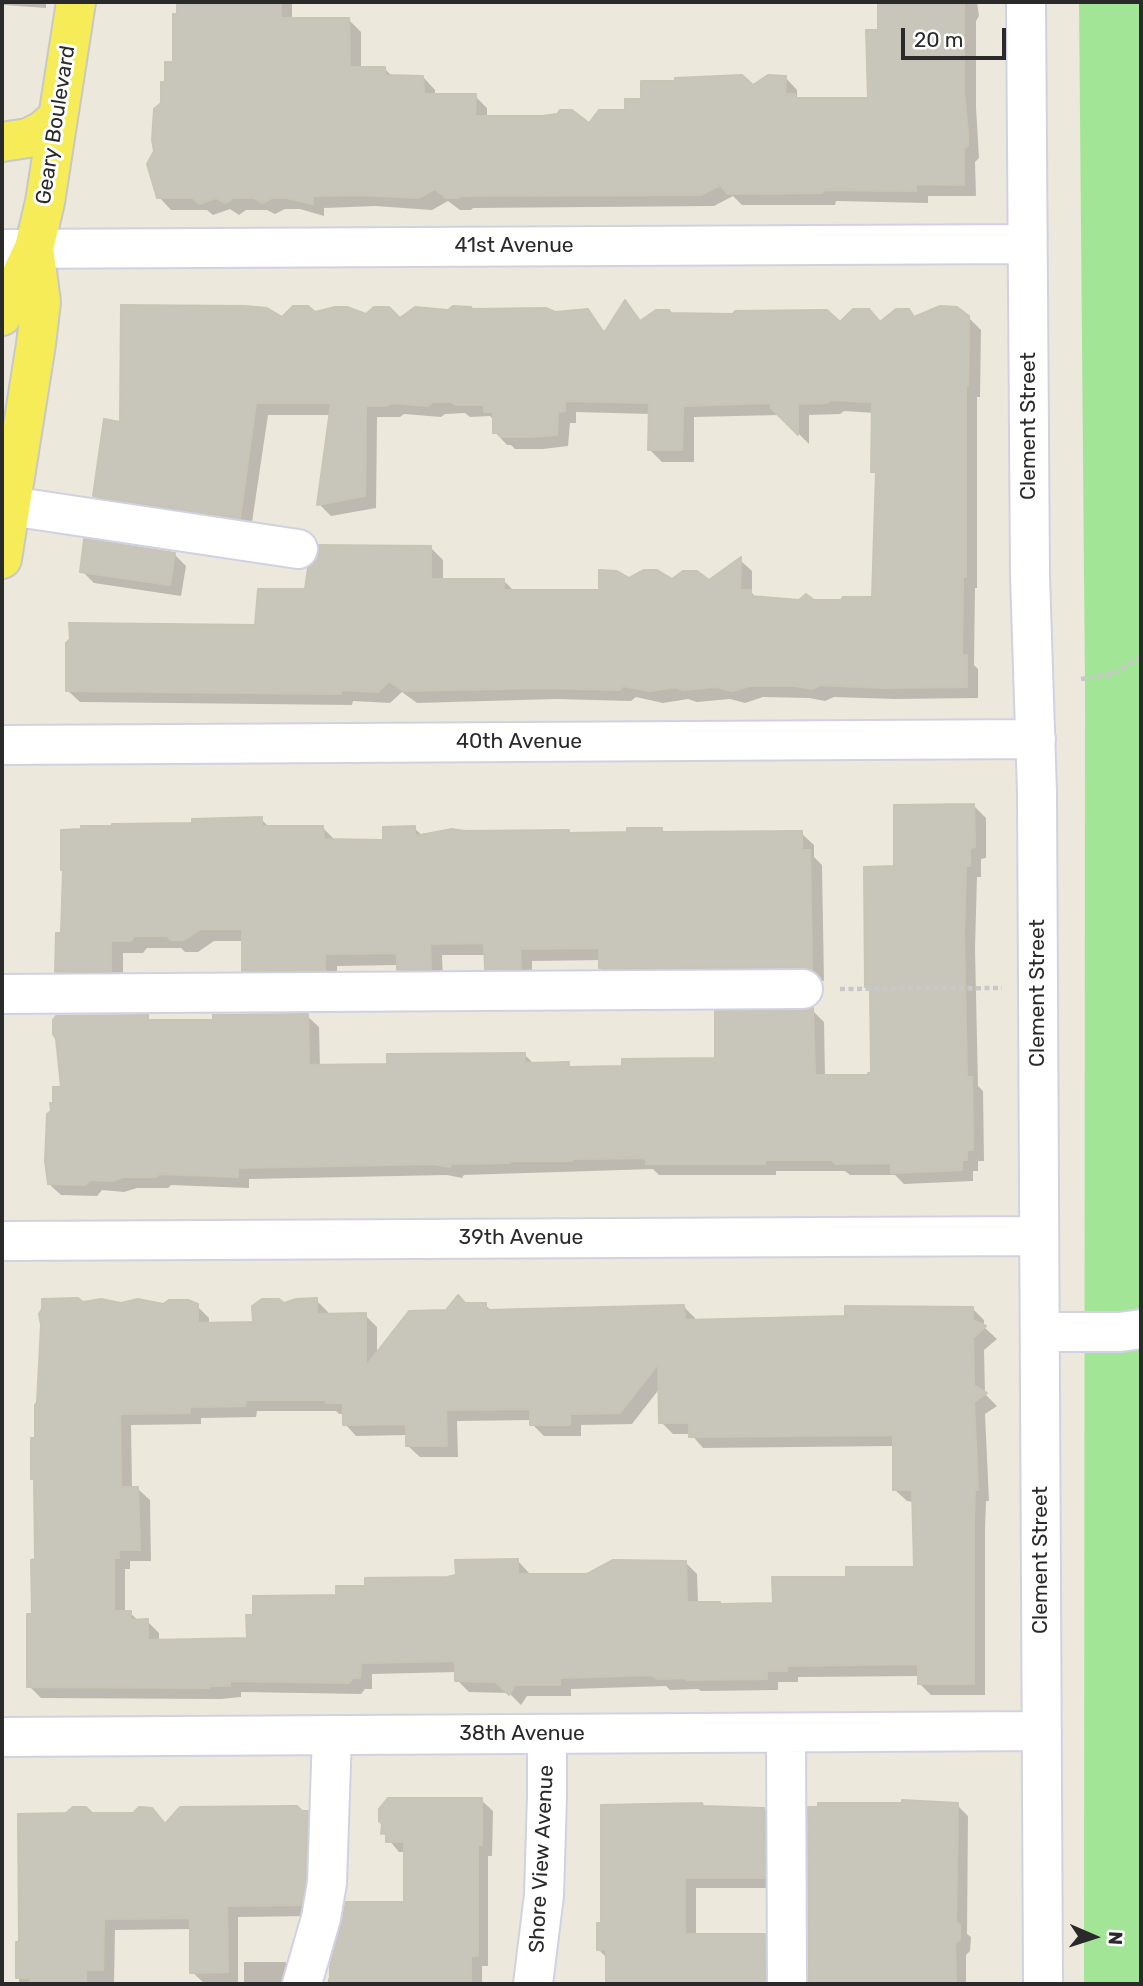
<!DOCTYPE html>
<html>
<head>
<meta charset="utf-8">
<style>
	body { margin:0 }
	#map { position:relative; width:1143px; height:1986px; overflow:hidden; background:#ede8dc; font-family:Rubik,sans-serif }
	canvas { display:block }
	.frame { position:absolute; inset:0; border:4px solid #2a2a2a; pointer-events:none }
	.north { position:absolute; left:1059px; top:1902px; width:70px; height:70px; -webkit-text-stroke:5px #fff; paint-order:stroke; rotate:93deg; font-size:19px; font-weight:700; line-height:28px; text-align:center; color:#2a2a2a }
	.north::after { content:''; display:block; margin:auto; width:24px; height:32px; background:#2a2a2a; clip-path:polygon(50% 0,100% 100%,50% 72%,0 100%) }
	.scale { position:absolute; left:901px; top:28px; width:105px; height:32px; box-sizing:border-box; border:4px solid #2a2a2a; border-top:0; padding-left:9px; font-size:21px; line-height:24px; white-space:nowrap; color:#2a2a2a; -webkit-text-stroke:5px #fff; paint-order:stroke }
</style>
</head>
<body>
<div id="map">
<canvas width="1143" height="1986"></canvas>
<div class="frame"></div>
<div class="north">N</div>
<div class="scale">20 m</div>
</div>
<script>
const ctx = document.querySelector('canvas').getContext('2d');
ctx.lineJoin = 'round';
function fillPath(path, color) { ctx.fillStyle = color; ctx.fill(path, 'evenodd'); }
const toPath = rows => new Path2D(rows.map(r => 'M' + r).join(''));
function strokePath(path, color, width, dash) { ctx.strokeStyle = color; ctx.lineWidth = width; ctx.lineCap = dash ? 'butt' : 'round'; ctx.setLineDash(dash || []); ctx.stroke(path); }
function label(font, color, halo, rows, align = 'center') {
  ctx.font = font + ' Rubik,sans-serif'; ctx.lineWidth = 6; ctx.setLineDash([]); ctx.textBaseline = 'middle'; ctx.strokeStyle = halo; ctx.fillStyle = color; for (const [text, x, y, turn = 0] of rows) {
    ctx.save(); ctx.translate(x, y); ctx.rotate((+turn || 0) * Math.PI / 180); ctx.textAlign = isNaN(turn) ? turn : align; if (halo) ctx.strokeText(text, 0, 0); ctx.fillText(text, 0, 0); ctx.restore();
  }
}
fillPath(toPath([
	[1079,2,1141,2,1141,1984,1084,1984,1085,685]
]), '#a3e596');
fillPath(toPath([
	[2,2,46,2,46,8,4,5],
	[179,2,292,2,292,20,349,20,361,32,361,69,385,69,393,77,423,77,435,90,435,96,475,96,487,108,487,118,589,126,626,111,752,87,785,77,797,90,797,100,869,100,879,32,879,2,977,2,979,16,976,21,976,107,979,158,975,162,976,196,928,196,928,203,836,201,835,205,742,205,733,196,714,206,473,208,471,210,460,210,448,201,432,210,375,206,324,208,324,216,300,209,285,209,275,214,267,210,246,210,239,215,230,209,213,215,207,210,171,210,159,197,156,151,167,84,175,64],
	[625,303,642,322,671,315,841,324,881,324,909,310,916,318,968,317,981,330,980,397,977,397,977,588,975,588,974,665,978,669,978,698,895,699,834,697,825,701,809,698,763,697,745,703,730,699,697,702,688,699,663,703,636,697,631,701,556,699,417,703,402,692,390,703,353,701,352,705,80,702,67,690,257,627,307,590,431,548,443,560,443,581,504,581,514,591,601,592,629,580,709,582,740,560,752,571,752,593,757,599,814,601,874,599,878,475,873,471,874,413,844,411,840,414,809,415,809,444,780,415,694,417,694,462,662,462,649,449,650,414,576,412,576,423,570,423,568,446,543,449,515,449,511,445,507,445,495,432,495,421,490,416,470,417,465,413,445,414,441,417,404,414,400,417,377,417,376,508,331,516,319,504,331,415,268,415,251,529,107,508,95,496,121,424,282,319,315,314,400,320,472,311,555,313,587,311,606,333],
	[174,554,186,566,181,596,94,583,82,571],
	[974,806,986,818,986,858,981,859,981,877,977,877,975,949,978,1086,983,1091,984,1161,978,1161,978,1171,973,1171,973,1181,904,1184,895,1175,850,1175,845,1171,776,1171,776,1175,659,1175,653,1169,464,1175,462,1178,447,1175,249,1179,249,1188,171,1185,168,1188,137,1188,124,1192,102,1190,97,1196,61,1195,49,1184,52,1112,63,1089,147,1017,152,1022,215,1022,307,1016,319,1027,320,1067,389,1066,524,1054,534,1064,568,1064,573,1069,624,1068,717,1060,803,1013,812,1010,824,1022,825,1077,869,1077,873,1075,871,991,866,986,896,868],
	[261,819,270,828,323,828,336,841,385,842,414,828,423,836,465,832,568,831,572,835,629,834,662,830,666,834,801,833,814,845,814,857,822,865,824,981,817,979,614,980,601,968,601,960,532,961,532,981,499,981,487,968,486,955,442,955,443,981,412,982,399,969,399,965,337,966,337,982,257,983,244,970,244,941,214,941,198,952,185,952,181,948,147,948,143,953,123,953,123,983,70,984,57,971,62,935,194,824],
	[316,1300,328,1312,328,1316,365,1315,377,1327,377,1355,447,1311,466,1305,485,1305,492,1311,684,1307,695,1318,695,1322,847,1317,972,1308,984,1320,984,1327,997,1339,984,1350,985,1394,997,1406,985,1414,989,1501,986,1501,985,1530,985,1695,931,1695,920,1684,920,1676,798,1677,798,1682,778,1682,778,1690,701,1691,698,1689,670,1690,666,1686,571,1689,571,1696,527,1696,521,1705,509,1693,469,1692,457,1680,457,1672,372,1674,372,1689,365,1689,361,1694,241,1692,241,1697,221,1699,41,1698,29,1686,37,1561,36,1481,33,1478,37,1440,83,1304,197,1306,209,1318,209,1324,254,1324,283,1305],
	[660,1388,661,1422,673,1434,691,1434,703,1448,894,1446,895,1490,907,1501,914,1502,915,1568,848,1579,775,1604,721,1606,698,1604,697,1574,685,1562,588,1576,529,1576,529,1573,518,1561,447,1579,367,1587,338,1597,249,1640,159,1641,159,1633,147,1621,139,1621,130,1613,125,1613,125,1569,130,1569,130,1561,151,1561,150,1500,138,1489,132,1489,131,1425,201,1424,201,1418,256,1417,257,1411,336,1411,339,1414,345,1414,345,1424,356,1436,408,1435,408,1446,420,1457,458,1457,457,1421,532,1420,532,1424,544,1436,581,1436,581,1425,632,1424],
	[481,1800,493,1811,492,1856,488,1856,488,1966,482,1966,482,1984,327,1984,344,1924,406,1904,406,1852,399,1852,383,1833],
	[957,1805,968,1816,967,1934,971,1937,970,1951,966,1955,966,1984,811,1984,810,1809],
	[703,1807,764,1809,775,1820,775,1888,696,1888,696,1936,764,1936,775,1947,775,1984,607,1984,607,1958,599,1950,603,1924],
	[152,1809,166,1825,307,1813,318,1824,312,1916,238,1917,238,1982,204,1983,192,1972,192,1929,115,1930,114,1984,19,1984,20,1815,134,1815],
	[244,1962,285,1962,297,1973,294,1984,244,1984]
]), '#0003');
const building = toPath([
	[177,2,281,2,281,18,349,18,350,67,385,67,385,75,423,76,424,94,476,94,475,116,542,116,557,114,560,110,572,110,589,123,599,110,625,110,625,99,641,99,641,81,675,81,675,78,742,75,753,85,768,75,786,76,785,94,795,94,795,98,868,98,866,30,878,30,878,2,964,2,964,93,968,133,968,145,964,149,964,185,916,184,916,191,824,190,822,193,728,194,720,185,701,195,461,196,458,198,446,198,435,189,419,198,361,195,313,196,313,204,286,198,272,198,262,203,254,198,233,198,226,203,216,198,199,204,193,198,157,198,147,164,154,151,152,140,154,109,161,103,161,82,165,82,165,62,173,62,173,14,177,14,177,2],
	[625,300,640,321,656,310,669,310,671,313,733,314,735,311,827,310,840,322,853,309,869,309,880,322,896,309,909,309,914,317,940,306,957,307,969,316,968,386,966,386,966,577,963,577,962,655,967,655,967,687,881,688,821,685,812,689,795,686,750,686,732,691,716,687,683,690,675,687,650,691,623,686,619,690,543,688,403,691,389,681,378,692,341,690,341,694,66,691,66,643,70,639,69,623,255,625,258,589,305,589,308,568,315,562,319,553,319,545,431,546,431,579,504,579,504,590,599,590,599,570,617,571,629,578,644,570,657,570,672,579,683,571,697,571,709,580,741,557,740,590,751,590,751,596,799,600,806,594,814,600,841,600,843,597,872,597,876,472,871,472,872,402,831,400,827,403,798,404,798,435,771,408,771,403,683,406,682,450,648,450,649,403,565,401,565,411,558,412,557,435,529,437,501,437,499,433,493,433,493,412,484,412,484,405,456,405,451,402,433,402,428,406,391,403,387,406,366,406,365,496,317,505,331,403,256,403,240,518,93,496,104,419,120,422,121,305,245,306,267,308,282,317,293,306,308,306,315,312,335,307,347,307,366,314,374,307,389,307,400,318,415,307,448,310,453,306,471,307,472,309,546,308,555,312,588,309,604,333,625,300],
	[84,539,175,553,170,585,80,572,84,539],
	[974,804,975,847,970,848,970,866,966,866,964,936,967,1077,972,1077,973,1150,967,1150,967,1160,962,1160,962,1170,891,1173,891,1163,836,1164,832,1160,765,1160,765,1164,646,1164,646,1158,572,1159,572,1161,510,1161,510,1163,452,1164,450,1167,434,1164,238,1168,238,1177,159,1174,156,1177,124,1177,112,1181,90,1180,85,1185,48,1184,45,1161,47,1114,51,1111,50,1103,53,1103,53,1087,61,1087,56,1039,53,1034,53,1020,56,1016,148,1015,148,1020,213,1020,213,1015,308,1014,309,1065,387,1064,387,1054,525,1053,525,1063,569,1062,569,1067,622,1066,622,1059,715,1058,715,1011,803,1011,813,1008,815,1075,868,1075,868,1073,871,1073,870,987,865,987,864,867,894,866,894,805,974,804],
	[262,817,262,826,323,826,324,839,383,840,383,827,415,826,415,836,452,829,465,831,569,830,569,833,627,832,627,828,662,828,662,832,802,831,802,850,810,850,812,970,803,967,599,968,599,948,520,949,521,969,485,969,484,943,430,944,431,969,397,970,397,953,325,954,325,970,242,971,242,929,201,929,184,940,171,940,167,936,134,936,131,941,111,941,111,971,55,972,56,933,61,933,63,870,61,870,61,830,81,829,81,826,112,826,112,824,192,823,192,819,262,817],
	[458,1295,465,1303,486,1303,486,1310,684,1305,685,1320,845,1316,845,1306,973,1307,973,1320,986,1326,973,1338,974,1385,987,1393,974,1402,978,1490,975,1490,974,1517,974,1684,918,1684,918,1664,787,1666,787,1671,767,1671,767,1679,687,1680,687,1678,657,1679,652,1675,560,1678,560,1685,515,1685,509,1695,496,1682,455,1681,455,1661,361,1663,360,1678,353,1678,349,1683,230,1681,230,1686,210,1686,209,1688,27,1687,27,1614,32,1614,31,1560,35,1559,34,1479,31,1479,31,1438,35,1438,35,1405,37,1402,41,1325,39,1314,42,1309,42,1299,78,1298,83,1302,101,1299,121,1303,138,1299,163,1304,169,1300,188,1300,198,1304,198,1323,253,1322,252,1306,262,1299,279,1299,284,1303,296,1299,317,1298,317,1314,366,1313,366,1366,409,1311,446,1310,458,1295],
	[658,1364,659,1423,689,1423,689,1437,893,1435,893,1490,912,1490,914,1567,846,1567,846,1577,772,1577,773,1603,720,1604,720,1602,687,1602,686,1561,613,1560,587,1574,518,1574,518,1559,455,1560,456,1575,447,1577,365,1578,365,1586,336,1586,336,1595,253,1596,253,1615,246,1615,247,1638,148,1640,148,1619,131,1620,131,1611,114,1611,114,1558,119,1558,119,1550,140,1550,138,1487,121,1487,120,1414,190,1413,190,1407,245,1406,246,1400,325,1400,326,1403,343,1403,343,1425,406,1424,406,1446,447,1446,446,1410,530,1409,530,1425,570,1425,570,1414,620,1413,658,1364],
	[388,1798,482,1798,482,1845,478,1845,478,1956,471,1956,471,1984,330,1984,330,1967,346,1902,404,1902,404,1842,386,1842,386,1833,381,1834,382,1824,379,1821,379,1809,388,1798],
	[902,1800,958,1803,956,1922,960,1925,960,1940,955,1943,956,1984,809,1984,808,1807,818,1807,818,1803,902,1803,902,1800],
	[702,1803,703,1806,764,1808,765,1878,685,1878,685,1934,765,1934,765,1984,606,1984,606,1950,597,1950,597,1923,601,1923,601,1805,702,1803],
	[297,1806,302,1811,308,1811,305,1881,301,1905,227,1906,228,1972,190,1973,190,1918,104,1919,103,1970,86,1970,86,1984,30,1984,30,1978,16,1978,16,1942,19,1942,18,1814,66,1813,73,1807,86,1807,92,1813,133,1813,139,1807,152,1808,165,1824,180,1807,297,1806]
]);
fillPath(building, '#c8c5bb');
strokePath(building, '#c8c5b5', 2);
const minor = toPath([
	[1026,2,1030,576,1037,793,1043,1984],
	[2,249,1027,244],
	[10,506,298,549],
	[2,745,1036,739],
	[2,994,803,989],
	[2,1241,1039,1236],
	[1040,1332,1120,1332,1141,1329],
	[786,1733,787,1984],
	[2,1737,1042,1731],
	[302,1984,321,1918,327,1883,332,1735],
	[533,1984,544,1895,547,1796,547,1734]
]);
const major = toPath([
	[2,142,28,138,42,131,57,118],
	[2,316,34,248,45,202,76,2],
	[2,559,36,344,41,302,34,248]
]);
strokePath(minor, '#d1d1e4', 42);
strokePath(major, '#c8c8c8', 42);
strokePath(toPath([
	[1081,679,1113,674,1141,657],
	[840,989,1002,988]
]), '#c8c8c8', 4.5, [5, 3.5]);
strokePath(minor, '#fff', 38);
strokePath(major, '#f5ec58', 38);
label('21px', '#2a2a2a', '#fff', [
	["Geary Boulevard",56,125,-81],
	["41st Avenue",514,246],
	["Clement Street",1029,426,-90],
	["40th Avenue",519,742],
	["Clement Street",1038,993,-90],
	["39th Avenue",521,1238],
	["Clement Street",1041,1560,-90],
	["38th Avenue",522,1734],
	["Shore View Avenue",542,1859,-87]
]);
</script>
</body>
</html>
